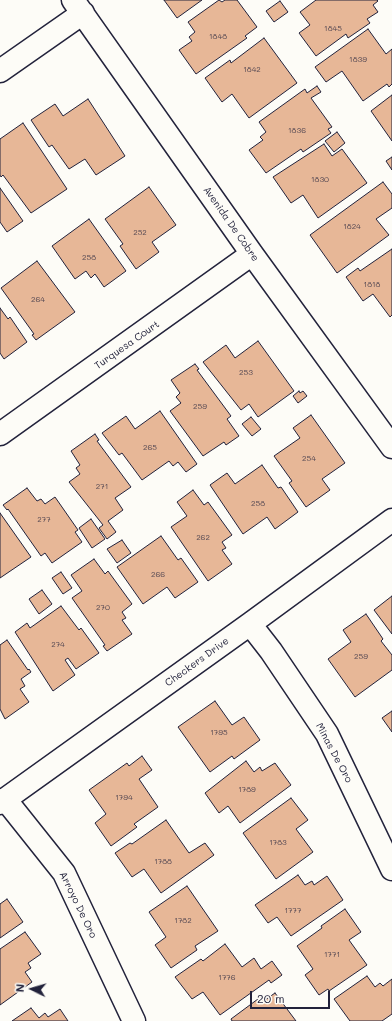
<!DOCTYPE html>
<html>
<head>
<meta charset="utf-8">
<style>
	body { margin:0 }
	#map { position:relative; width:392px; height:1021px; overflow:hidden; background:#fdfcf7; font-family:Mali,sans-serif }
	canvas { display:block }
	.north { position:absolute; left:12px; top:969px; width:40px; height:40px; -webkit-text-stroke:3px #fdfcf7; paint-order:stroke; rotate:275deg; font-size:11px; font-weight:700; line-height:16px; text-align:center; color:#22223b }
	.north::after { content:''; display:block; margin:auto; width:14px; height:18px; background:#22223b; clip-path:polygon(50% 0,100% 100%,50% 72%,0 100%) }
	.scale { position:absolute; left:250px; top:991px; width:80px; height:18px; box-sizing:border-box; border:2px solid #22223b; border-top:0; padding-left:5px; font-size:12px; line-height:14px; white-space:nowrap; color:#22223b; -webkit-text-stroke:3px #fdfcf7; paint-order:stroke }
</style>
</head>
<body>
<div id="map">
<canvas width="392" height="1021"></canvas>
<div class="north">N</div>
<div class="scale">20 m</div>
</div>
<script>
const ctx = document.querySelector('canvas').getContext('2d');
ctx.lineJoin = 'round';
function fillPath(path, color) { ctx.fillStyle = color; ctx.fill(path, 'evenodd'); }
const toPath = rows => new Path2D(rows.map(r => 'M' + r).join(''));
function strokePath(path, color, width, dash) { ctx.strokeStyle = color; ctx.lineWidth = width; ctx.lineCap = dash ? 'butt' : 'round'; ctx.setLineDash(dash || []); ctx.stroke(path); }
function label(font, color, halo, rows, align = 'center') {
  ctx.font = font + ' Mali,sans-serif'; ctx.lineWidth = 3; ctx.setLineDash([]); ctx.textBaseline = 'middle'; ctx.strokeStyle = halo; ctx.fillStyle = color; for (const [text, x, y, turn = 0] of rows) {
    ctx.save(); ctx.translate(x, y); ctx.rotate((+turn || 0) * Math.PI / 180); ctx.textAlign = isNaN(turn) ? turn : align; if (halo) ctx.strokeText(text, 0, 0); ctx.fillText(text, 0, 0); ctx.restore();
  }
}
const building = toPath([
	[164,0,202,0,177,18,164,0],
	[219,0,222,2,225,0,237,0,257,27,245,36,247,38,196,74,179,50,192,41,189,37,195,32,188,22,219,0],
	[316,0,377,0,378,1,373,5,378,12,367,19,370,23,348,38,346,34,316,56,299,33,310,25,300,12,316,0],
	[280,1,288,12,274,22,266,11,280,1],
	[368,29,386,54,392,49,392,84,389,87,387,84,363,101,342,71,326,82,315,67,368,29],
	[264,38,297,83,249,118,232,94,222,102,205,78,230,60,231,63,264,38],
	[317,86,321,92,311,98,332,127,328,129,331,133,303,152,301,149,266,173,249,150,263,140,260,137,266,132,259,122,305,89,307,93,317,86],
	[392,95,392,141,371,111,392,95],
	[88,99,125,156,96,175,85,159,69,169,52,145,49,147,31,120,55,104,63,116,88,99],
	[23,123,67,189,31,213,3,175,1,177,0,175,0,139,23,123],
	[337,132,345,143,334,152,325,141,337,132],
	[324,144,332,156,342,149,367,183,318,218,303,195,291,203,273,177,324,144],
	[392,157,392,170,386,161,392,157],
	[383,182,392,194,392,208,376,219,389,235,337,273,310,235,383,182],
	[149,187,176,225,152,242,159,252,136,269,120,246,123,244,105,219,149,187],
	[0,188,23,221,7,232,0,222,0,188],
	[89,219,126,271,104,287,95,274,91,278,86,271,75,279,52,246,89,219],
	[392,249,392,315,390,317,373,294,363,301,346,277,358,268,360,271,392,249],
	[37,261,75,312,36,340,32,335,34,334,1,288,37,261],
	[0,308,8,319,10,317,27,342,4,359,0,353,0,308],
	[258,341,294,391,258,417,249,404,241,410,203,362,226,345,235,358,258,341],
	[195,364,199,369,197,370,231,416,227,419,239,436,226,445,224,442,203,456,170,411,181,403,176,397,180,393,171,380,195,364],
	[299,391,300,393,303,391,307,396,298,403,293,396,299,391],
	[160,411,197,464,186,472,178,462,173,466,169,461,142,480,122,453,119,455,102,433,126,416,135,429,160,411],
	[311,415,345,463,322,479,330,490,306,507,289,483,292,481,274,456,300,438,293,428,311,415],
	[251,417,261,429,252,436,242,424,251,417],
	[95,434,99,440,97,441,131,487,115,498,123,510,108,521,116,532,107,539,99,528,103,525,69,482,80,474,76,468,80,465,71,451,95,434],
	[262,465,278,488,281,487,298,512,275,529,267,517,243,534,210,485,227,473,235,484,262,465],
	[27,488,37,501,41,499,45,504,55,497,78,530,75,532,82,542,52,563,45,553,41,556,8,509,7,510,3,505,27,488],
	[193,490,204,505,208,502,232,535,222,542,226,548,222,550,232,564,208,581,171,527,187,516,177,502,193,490],
	[0,513,31,557,0,578,0,513],
	[91,519,105,539,92,548,79,528,91,519],
	[161,536,178,560,181,558,198,582,175,598,167,587,143,604,117,567,161,536],
	[122,540,131,553,117,563,107,549,122,540],
	[94,559,105,574,108,571,132,604,122,612,126,618,122,620,132,634,107,651,103,646,105,645,72,598,82,591,71,575,94,559],
	[61,572,72,588,63,594,52,578,61,572],
	[42,590,52,604,39,614,29,599,42,590],
	[392,596,392,634,374,610,392,596],
	[61,606,79,630,81,628,99,653,76,669,68,658,65,660,75,675,53,691,15,632,27,623,30,628,61,606],
	[366,614,383,639,381,641,392,655,392,670,355,697,328,659,351,642,343,630,366,614],
	[7,640,28,670,29,669,31,672,21,679,25,686,20,689,29,702,5,719,0,709,0,645,7,640],
	[215,701,232,725,244,717,260,740,234,759,232,756,210,772,178,727,215,701],
	[392,711,392,732,382,718,392,711],
	[142,756,152,770,139,779,158,807,134,824,137,827,111,846,95,823,106,814,89,790,127,763,129,766,142,756],
	[246,761,254,772,260,767,262,771,275,763,291,785,240,823,228,806,219,813,205,793,246,761],
	[291,798,308,820,296,829,313,852,276,879,243,833,291,798],
	[166,820,189,853,205,843,214,855,161,893,144,869,132,877,115,853,130,843,132,844,166,820],
	[298,875,305,885,312,881,314,885,327,876,343,900,291,936,277,917,268,923,255,905,298,875],
	[187,886,218,931,195,946,197,950,171,968,155,945,166,937,149,912,187,886],
	[7,899,23,922,0,938,0,904,7,899],
	[345,909,361,932,349,940,367,965,329,991,328,989,319,995,305,975,313,969,297,946,322,928,321,926,345,909],
	[25,932,41,954,28,963,31,968,25,972,32,982,0,1005,0,949,25,932],
	[225,944,242,967,254,958,261,969,272,961,282,975,271,983,269,980,220,1015,203,992,192,999,175,977,201,959,203,961,225,944],
	[367,976,375,987,380,983,383,986,392,979,392,1014,382,1021,350,1021,334,999,367,976],
	[275,993,296,1021,232,1021,231,1019,262,996,265,1000,275,993],
	[31,1008,39,1018,45,1013,48,1017,60,1009,68,1021,12,1021,31,1008]
]);
fillPath(building, '#e7b797');
strokePath(building, '#22223b', 1);
const minor = toPath([
	[73,0,252,254,392,447],
	[0,71,83,13],
	[0,434,252,254],
	[250,624,271,651,327,734,392,869],
	[5,799,64,873,134,1021],
	[0,803,250,624,392,520]
]);
strokePath(minor, '#22223b', 25);
strokePath(minor, '#fdfcf7', 22);
label('8px', '#534752', null, [
	["1845",333,29],
	["1848",218,37],
	["1839",358,60],
	["1842",252,70],
	["1836",297,131],
	["1830",320,180],
	["1824",352,227],
	["252",140,233],
	["258",89,258],
	["1818",372,285],
	["264",38,300],
	["253",246,373],
	["259",200,407],
	["265",150,448],
	["254",309,459],
	["271",102,487],
	["258",258,504],
	["277",44,520],
	["262",203,538],
	["266",158,575],
	["270",103,608],
	["274",58,645],
	["259",361,657],
	["1795",219,733],
	["1789",247,790],
	["1794",124,798],
	["1783",278,843],
	["1788",163,862],
	["1777",293,911],
	["1782",183,921],
	["1771",332,955],
	["1776",227,978]
]);
label('10px', '#22223b', '#fdfcf7', [
	["Avenida De Cobre",231,224,55],
	["Turquesa Court",127,345,-35],
	["Checkers Drive",197,662,-36],
	["Minas De Oro",334,753,62],
	["Arroyo De Oro",78,905,64]
]);
</script>
</body>
</html>
